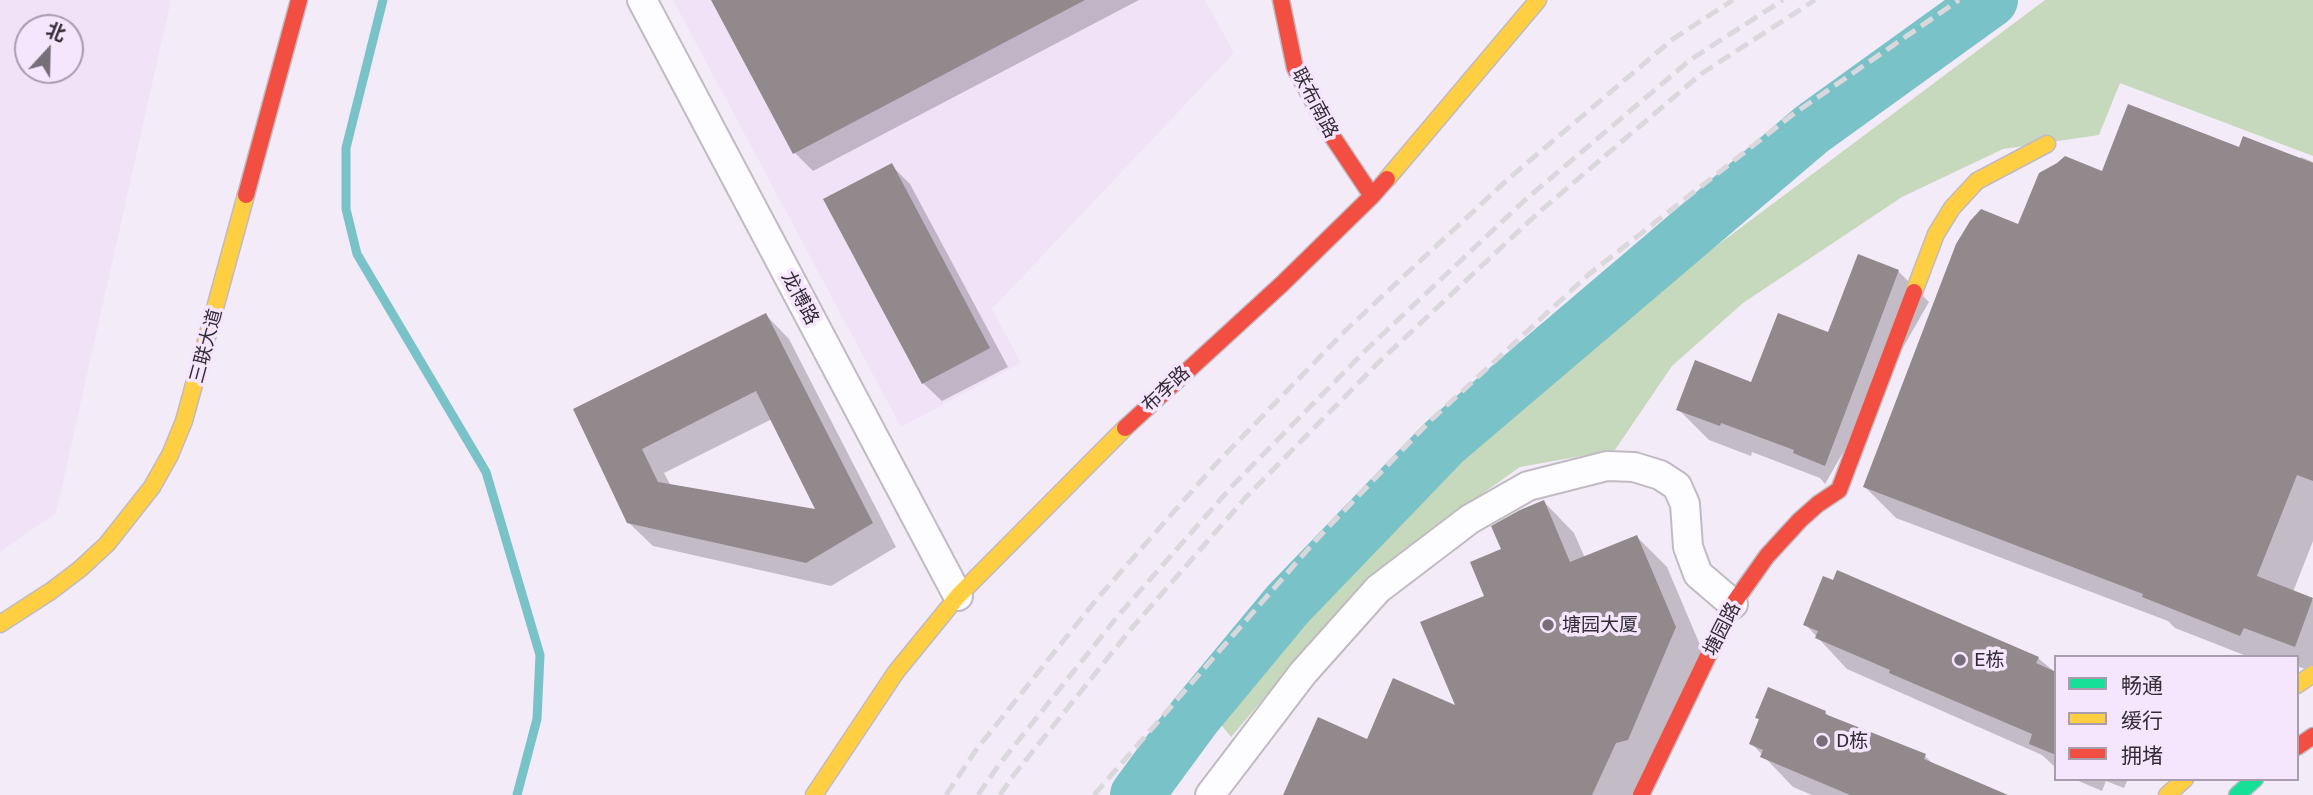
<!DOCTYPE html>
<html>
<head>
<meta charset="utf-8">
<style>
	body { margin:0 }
	#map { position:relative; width:2313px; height:795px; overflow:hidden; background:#f4ebf8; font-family:"Golos Text","Noto Sans SC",sans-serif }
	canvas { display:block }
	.legend { position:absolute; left:2054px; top:655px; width:245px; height:126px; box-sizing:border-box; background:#f6e6fd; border:2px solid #a89cad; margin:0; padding:9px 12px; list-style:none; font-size:21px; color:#322c35 }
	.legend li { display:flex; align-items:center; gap:14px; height:35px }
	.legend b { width:35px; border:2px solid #a89cad }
	.north { position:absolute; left:14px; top:14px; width:70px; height:70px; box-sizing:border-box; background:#f6e6fd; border:2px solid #a89cad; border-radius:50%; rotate:22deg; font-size:19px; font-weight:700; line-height:28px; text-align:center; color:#322c35 }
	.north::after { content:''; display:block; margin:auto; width:24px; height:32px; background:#766f79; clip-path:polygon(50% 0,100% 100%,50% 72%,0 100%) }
</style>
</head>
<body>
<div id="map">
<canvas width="2313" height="795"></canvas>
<ul class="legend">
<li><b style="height:9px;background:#16e098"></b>畅通</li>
<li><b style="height:9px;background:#ffcf43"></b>缓行</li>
<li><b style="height:9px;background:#f24e42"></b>拥堵</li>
</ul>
<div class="north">北</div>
</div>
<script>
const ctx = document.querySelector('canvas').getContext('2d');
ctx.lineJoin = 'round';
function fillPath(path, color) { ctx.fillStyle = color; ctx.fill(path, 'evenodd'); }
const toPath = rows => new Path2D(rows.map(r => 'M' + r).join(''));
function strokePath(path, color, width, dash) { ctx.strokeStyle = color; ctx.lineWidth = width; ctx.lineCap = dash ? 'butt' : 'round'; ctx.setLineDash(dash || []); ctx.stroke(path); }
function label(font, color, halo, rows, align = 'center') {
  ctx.font = font + ' "Golos Text","Noto Sans SC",sans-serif'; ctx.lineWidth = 7; ctx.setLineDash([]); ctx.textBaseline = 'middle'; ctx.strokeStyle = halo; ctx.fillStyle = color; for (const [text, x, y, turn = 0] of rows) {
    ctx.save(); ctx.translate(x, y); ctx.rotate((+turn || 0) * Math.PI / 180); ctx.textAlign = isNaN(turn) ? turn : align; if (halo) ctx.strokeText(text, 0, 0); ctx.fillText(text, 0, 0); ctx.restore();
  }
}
fillPath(toPath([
	[0,0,171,0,56,513,0,552],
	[28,28,70,28,70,70,28,70],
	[673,0,1205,0,1234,53,992,309,1021,363,901,427]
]), '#f1e2f8');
fillPath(toPath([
	[2045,0,2313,0,2313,156,2120,83,2099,135,2003,149,1902,197,1743,303,1672,366,1615,450,1520,467,1417,540,1321,631,1231,737,1213,715,1432,486,1636,306]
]), '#c7d9bc');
fillPath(toPath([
	[713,0,1139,0,813,171,795,153],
	[2240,149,2300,160,2301,157,2313,162,2313,541,2293,592,2313,600,2313,672,2297,666,2297,657,2249,657,2175,628,2168,621,1896,518,1865,487,2019,226,2103,173],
	[891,165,910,184,1008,367,942,401,923,383],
	[1898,271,1929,302,1825,484,1820,478,1752,452,1751,456,1709,440,1678,409,1753,384,1829,335],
	[766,315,789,339,896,547,831,586,653,546,628,522,575,410],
	[772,419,818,511,671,486,664,473],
	[1544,502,1574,533,1585,558,1637,537,1667,567,1706,659,1637,795,1283,795,1368,742,1458,708,1486,597,1503,550],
	[1805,624,2038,658,2056,673,2056,768,2042,755,1847,669],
	[1825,712,1831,718,1925,756,1935,766,1991,795,1812,795,1793,787,1751,743,1760,721,1757,717],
	[2074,779,2128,779,2124,788,2106,781,2102,791]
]), '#0003');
strokePath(toPath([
	[383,0,346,148,346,209,357,254,486,472,540,655,537,719,517,795]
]), '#79c2c8', 9);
strokePath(toPath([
	[1137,795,1195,716,1288,604,1444,442,1812,129,1991,0]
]), '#79c2c8', 54);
fillPath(toPath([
	[711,0,1085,0,793,154],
	[2128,104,2239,147,2243,136,2313,163,2313,481,2297,475,2257,576,2313,598,2295,647,2244,628,2240,636,2142,597,2143,594,1863,487,1956,244,1970,221,1981,209,2018,224,2039,173,2057,163,2065,156,2102,171],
	[892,163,990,348,922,384,823,199],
	[1858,254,1899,270,1825,466,1793,453,1794,450,1721,423,1720,426,1676,410,1695,360,1751,382,1778,313,1828,332],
	[766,313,873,523,806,563,627,523,573,409],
	[756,391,815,509,658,482,642,449],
	[1544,500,1570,562,1637,535,1676,627,1628,740,1616,743,1592,795,1283,795,1318,717,1367,739,1393,678,1455,705,1420,622,1484,596,1470,562,1501,549,1491,526,1520,510],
	[1837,570,2039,657,2036,663,2056,672,2056,755,2029,744,2032,734,1889,673,1890,670,1815,638,1818,631,1803,625,1823,576,1833,580],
	[1768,687,1826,711,1825,714,1926,754,1924,759,2008,795,1850,795,1760,757,1763,750,1749,744,1759,719,1755,718]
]), '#91898c');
const street = toPath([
	[642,0,958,596],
	[1210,795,1303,673,1378,589,1470,519,1528,486,1607,466,1634,467,1660,475,1677,486,1685,504,1688,547,1698,574,1733,604]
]);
const fast = toPath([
	[2237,795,2255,779]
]);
const slow = toPath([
	[1387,179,1538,0],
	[1914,292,1936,234,1952,208,1977,181,2047,144],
	[0,624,51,591,80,569,107,544,152,487,170,455,184,421,246,195],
	[2297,685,2313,674],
	[814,795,896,672,958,596,1125,428],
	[2167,795,2185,779]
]);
const jam = toPath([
	[1281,0,1295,68,1332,136,1372,196],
	[246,195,299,0],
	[1125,428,1282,284,1372,196,1387,179],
	[2297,747,2313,736],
	[1641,795,1733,604,1767,556,1800,520,1818,504,1839,490,1914,292]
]);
strokePath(street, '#c0bac3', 32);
strokePath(fast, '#c0bac3', 19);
strokePath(slow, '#c0bac3', 19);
strokePath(jam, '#c0bac3', 19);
strokePath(street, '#fdfcfe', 28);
strokePath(fast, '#16e098', 16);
strokePath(slow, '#ffcf43', 16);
strokePath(jam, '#f24e42', 16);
strokePath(toPath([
	[946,795,976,750,1096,600,1214,466,1346,330,1507,180,1673,39,1733,0],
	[978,795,998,766,1117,617,1234,484,1366,350,1525,200,1690,60,1783,0],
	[1000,795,1013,776,1131,629,1247,496,1379,362,1538,213,1701,74,1815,0],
	[1094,795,1316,540,1429,422,1588,275,1792,115,1959,0]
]), '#dad8dc', 5, [14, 7]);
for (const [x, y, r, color] of [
	[1548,625,7,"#766f79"],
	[1960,660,7,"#766f79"],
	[1822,741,7,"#766f79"]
]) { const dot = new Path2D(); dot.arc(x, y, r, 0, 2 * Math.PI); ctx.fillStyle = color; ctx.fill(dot); strokePath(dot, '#f6e6fd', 2.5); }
label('19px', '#322c35', '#f6e6fd', [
	["联布南路",1315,103,62],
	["龙博路",800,298,62],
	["三联大道",206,346,-75],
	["布李路",1166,389,-43],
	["塘园路",1722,629,-63]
]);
label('19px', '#322c35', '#f6e6fd', [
	["塘园大厦",1562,625],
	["E栋",1974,660],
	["D栋",1836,741]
], 'left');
</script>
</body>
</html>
